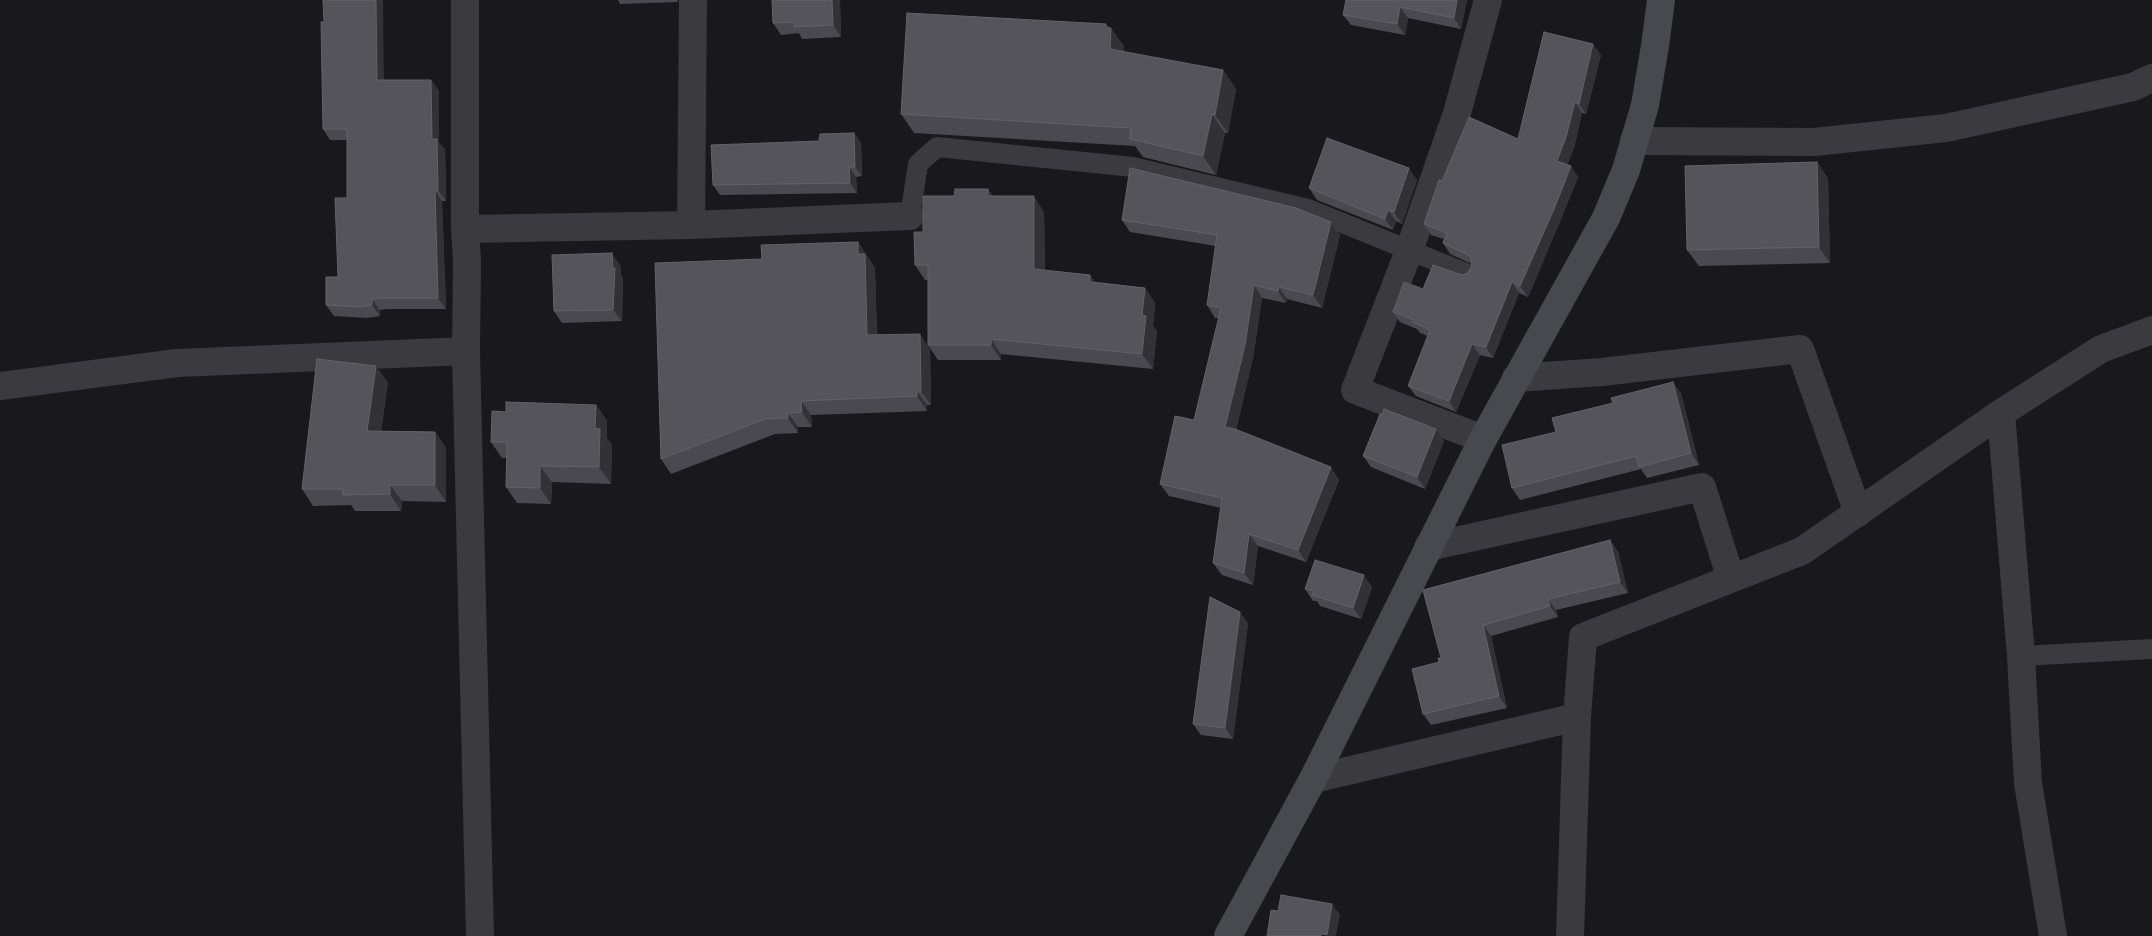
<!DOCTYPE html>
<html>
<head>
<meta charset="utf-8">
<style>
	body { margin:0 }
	canvas { display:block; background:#19181a }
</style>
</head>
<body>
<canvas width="2152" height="936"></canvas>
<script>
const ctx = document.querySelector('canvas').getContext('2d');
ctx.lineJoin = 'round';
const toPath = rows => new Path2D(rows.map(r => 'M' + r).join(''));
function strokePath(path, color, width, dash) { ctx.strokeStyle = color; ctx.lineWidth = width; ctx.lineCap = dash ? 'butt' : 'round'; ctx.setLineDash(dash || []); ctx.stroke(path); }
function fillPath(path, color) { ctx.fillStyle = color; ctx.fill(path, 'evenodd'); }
strokePath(toPath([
	[910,216,918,164,937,147,1133,167,1308,209,1468,274],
	[2021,656,2152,649]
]), '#3a3a3f', 20);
strokePath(toPath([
	[465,0,465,229,467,262,466,351,480,936],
	[1634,141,1814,142,1946,128,2133,87,2152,78],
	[691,225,693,0],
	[465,229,691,225,910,216],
	[1516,378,1602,372,1800,349,1858,513],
	[0,386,177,363,466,351],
	[2001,413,2021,656,2028,783,2053,936],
	[1483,439,1355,390,1409,251,1457,113,1488,0],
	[1428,547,1702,487,1731,579],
	[1313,779,1577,717,1583,637,1802,551,2001,413,2101,349,2152,330],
	[1570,936,1577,717]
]), '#3a3a3f', 28);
strokePath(toPath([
	[1228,936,1313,779,1483,439,1606,218,1626,170,1645,105,1655,46,1661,0]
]), '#48484f', 28);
fillPath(toPath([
	[618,0,678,0,677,2,620,4],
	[772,0,840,0,841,37,802,39,799,33,781,35,773,23],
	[1346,0,1467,0,1461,29,1408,18,1405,35,1351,25,1343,15],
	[1106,24,1124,46,1123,52,1223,70,1236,89,1228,133,1225,133,1216,175,1143,157,1135,146,914,133,901,114],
	[1601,55,1586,114,1582,113,1574,148,1567,165,1578,177,1561,219,1528,297,1519,293,1493,358,1480,355,1456,412,1416,396,1408,386,1428,336,1420,333,1417,329,1400,322,1393,312,1423,289,1467,273,1471,268,1472,264,1450,254,1443,243,1444,239,1431,235,1424,224,1442,181,1518,139],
	[384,80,431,80,439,91,439,143,445,150,446,201,442,201,446,309,386,309,380,310,380,316,367,318,334,316,326,305,338,277,347,198,347,140,330,140,323,129],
	[854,133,861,143,862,176,856,177,857,193,720,195,713,185,819,141],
	[1817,162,1828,179,1830,263,1699,266,1687,250],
	[1417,180,1402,224,1396,221,1393,230,1317,200,1309,188],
	[988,189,993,196,1044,212,1045,270,1096,282,1145,288,1155,303,1153,326,1157,331,1153,369,1001,354,1001,360,938,360,928,345,928,280,925,280,915,265,923,232,954,196],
	[1122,220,1331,222,1340,235,1322,308,1287,299,1286,303,1262,298,1253,358,1236,430,1339,480,1306,562,1258,546,1253,585,1222,575,1213,563,1221,508,1169,496,1160,484,1194,420,1219,318,1215,318,1207,305,1216,246,1130,232],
	[858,242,875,268,877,335,930,349,931,405,927,405,927,411,811,415,812,427,798,427,798,433,775,434,671,474,661,459,762,259],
	[620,265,621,275,623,279,622,321,562,323,554,311],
	[388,382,381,431,435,432,446,448,446,502,402,501,401,511,355,511,351,505,313,506,302,489],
	[1681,393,1699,465,1647,478,1641,469,1520,500,1512,488,1556,432],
	[596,405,607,421,607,438,612,445,611,484,552,482,551,504,517,503,506,487,507,458,502,458,491,442,506,412],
	[1436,429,1444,441,1425,489,1371,467,1363,456],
	[1610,540,1618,552,1628,593,1556,610,1558,617,1491,636,1507,708,1431,725,1423,714,1441,658,1423,590],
	[1372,587,1361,619,1320,606,1317,601,1313,601,1305,589],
	[1240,612,1248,624,1233,739,1201,735,1193,724]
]), '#4a494f');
fillPath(toPath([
	[376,0,383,0,384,91,377,80],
	[832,0,840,0,841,37,833,25],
	[1457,0,1467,0,1461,29,1454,18],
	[1400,7,1408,18,1405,35,1397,24],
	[1106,24,1111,31,1111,28,1124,46,1122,67,1110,49],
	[1593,44,1601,55,1586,114,1579,104],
	[1223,70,1236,89,1228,133,1215,115],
	[431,80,439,91,439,143,445,150,446,201,438,190,432,139],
	[1575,102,1582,113,1574,148,1564,171,1557,161],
	[1212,114,1225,133,1216,175,1203,156],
	[854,133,861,143,862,176,855,167],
	[1817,162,1828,179,1830,263,1819,247],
	[1571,166,1578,177,1561,219,1528,297,1520,286],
	[849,167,856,177,857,193,850,183],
	[1409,168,1417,180,1402,224,1394,212],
	[988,189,999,204,988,196],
	[435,190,442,201,446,309,438,298],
	[1034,196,1044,212,1045,284,1034,269],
	[1388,210,1396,221,1393,230,1385,219],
	[1331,222,1340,235,1322,308,1313,295],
	[858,242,875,268,877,349,867,335,858,254],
	[612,253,620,265,621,275,623,279,622,321,613,310],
	[1090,275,1101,290,1090,282],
	[1512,282,1519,293,1493,358,1486,347],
	[1254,285,1262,298,1253,358,1234,439,1225,427],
	[1279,287,1287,299,1286,303,1278,291],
	[1145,288,1155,303,1153,326,1157,331,1153,369,1142,354,1142,315],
	[372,299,380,310,380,316,372,305],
	[920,334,930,349,931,405,921,391],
	[991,339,1001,354,1001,360,991,345],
	[1472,344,1480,355,1456,412,1449,401],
	[376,366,388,382,378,448,367,431],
	[1673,382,1681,393,1699,465,1691,453],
	[917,391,927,405,927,411,917,396],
	[801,401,811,415,812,427,802,412],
	[596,405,607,421,607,438,612,445,611,484,599,467,595,428],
	[788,413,798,427,798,433,788,418],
	[1436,429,1444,441,1425,489,1417,477],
	[435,432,446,448,446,502,435,485],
	[540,466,552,482,551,504,540,488],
	[1331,467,1339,480,1306,562,1298,550],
	[390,485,402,501,401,511,390,494],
	[1249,534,1258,546,1253,585,1244,573],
	[1610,540,1618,552,1628,593,1620,582],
	[1364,575,1372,587,1361,619,1353,608],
	[1548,599,1556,610,1558,617,1550,606],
	[1240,612,1248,624,1233,739,1225,728],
	[1483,625,1491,636,1507,708,1499,696],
	[1332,904,1340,915,1336,936,1328,936,1327,935]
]), '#323135');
const building = toPath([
	[323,0,376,0,377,80,431,80,432,139,437,139,438,190,435,190,438,298,379,298,372,299,372,305,360,307,326,305,326,277,338,277,335,198,347,198,347,129,323,129,321,22,324,22,323,0],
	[772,0,832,0,833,25,794,27,794,22,773,23,772,0],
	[1346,0,1457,0,1454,18,1400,7,1397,24,1343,15,1346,0],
	[907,13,1106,24,1106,27,1111,28,1110,49,1223,70,1215,115,1212,114,1203,156,1130,139,1131,128,901,114,907,13],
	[1544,32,1593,44,1579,104,1575,102,1566,137,1557,161,1571,166,1554,209,1520,286,1512,282,1486,347,1472,344,1449,401,1408,386,1430,330,1413,322,1414,320,1393,312,1404,282,1423,289,1433,265,1462,275,1467,273,1471,268,1472,261,1470,256,1443,243,1447,233,1424,224,1439,180,1442,181,1469,117,1518,139,1544,32],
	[854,133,855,167,849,167,850,183,713,185,711,145,819,141,820,134,854,133],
	[1327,138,1409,168,1394,212,1388,210,1385,219,1309,188,1327,138],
	[1817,162,1819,247,1687,250,1685,166,1817,162],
	[1130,168,1296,208,1331,222,1313,295,1279,287,1278,291,1254,285,1245,345,1225,427,1235,429,1331,467,1298,550,1249,534,1244,573,1213,563,1222,498,1160,484,1175,416,1194,420,1221,308,1207,305,1217,235,1122,220,1130,168],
	[955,189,988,189,988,196,1034,196,1034,269,1090,275,1090,282,1145,288,1142,315,1146,316,1142,354,991,339,991,345,928,345,928,265,915,265,914,232,923,232,923,196,954,196,955,189],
	[858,242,858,254,865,254,867,335,920,334,921,391,917,391,917,396,801,401,802,412,788,413,788,418,765,419,661,459,655,263,762,259,761,245,858,242],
	[612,253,613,268,615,268,613,310,554,311,552,255,612,253],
	[317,359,376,366,367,431,435,432,435,485,390,485,390,494,343,495,343,489,302,489,317,359],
	[1673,382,1691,453,1639,467,1636,456,1512,488,1502,445,1556,432,1552,418,1613,403,1611,398,1673,382],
	[506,402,596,405,595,428,600,429,599,467,540,466,540,488,506,487,507,442,491,442,492,411,506,412,506,402],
	[1384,409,1436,429,1417,477,1363,456,1380,414,1382,415,1384,409],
	[1610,540,1620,582,1548,599,1550,606,1483,625,1499,696,1423,714,1412,669,1439,662,1438,658,1441,658,1423,590,1610,540],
	[1315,560,1364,575,1353,608,1312,595,1314,591,1305,589,1315,560],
	[1210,597,1240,612,1225,728,1193,724,1210,597],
	[1281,895,1332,904,1327,935,1321,934,1321,936,1267,936,1271,910,1278,911,1281,895]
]);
fillPath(building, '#55545a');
strokePath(building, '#626269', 1);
</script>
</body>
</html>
